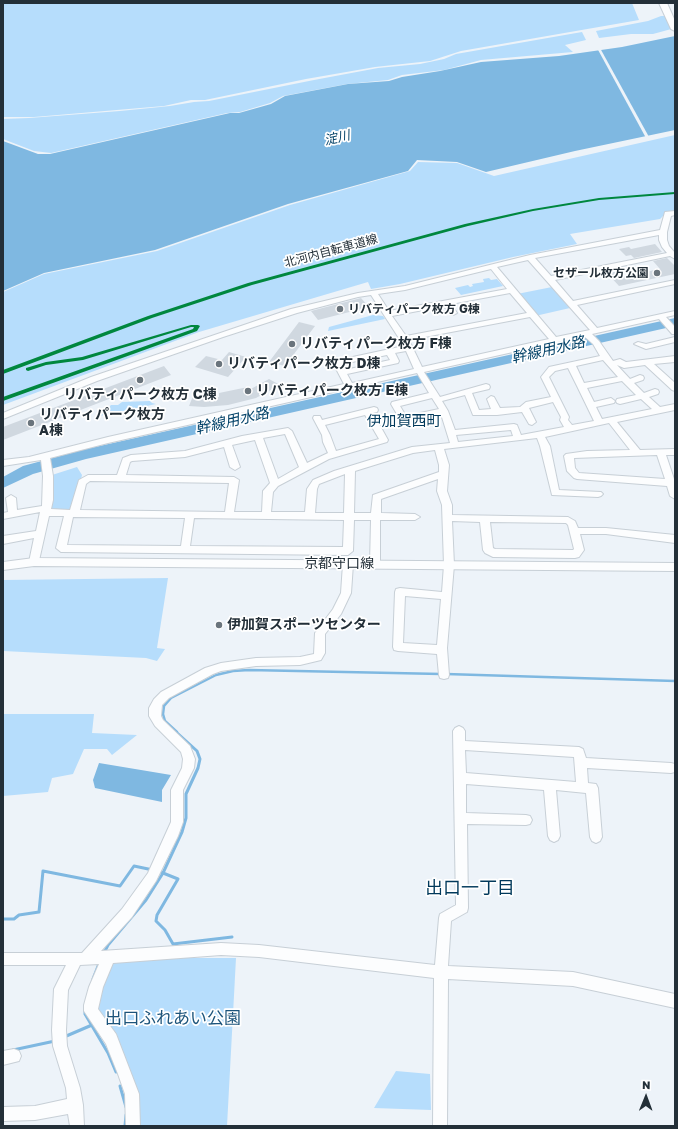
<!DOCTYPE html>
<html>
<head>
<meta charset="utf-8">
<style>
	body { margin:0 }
	#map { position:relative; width:678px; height:1129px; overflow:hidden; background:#edf3f9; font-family:"Golos Text",sans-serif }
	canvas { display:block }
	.frame { position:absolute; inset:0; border:4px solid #232f38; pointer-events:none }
	.north { position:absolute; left:626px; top:1077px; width:40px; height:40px; -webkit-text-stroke:3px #fff; paint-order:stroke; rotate:1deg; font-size:11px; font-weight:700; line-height:16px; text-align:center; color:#232f38 }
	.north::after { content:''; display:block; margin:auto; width:14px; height:18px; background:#232f38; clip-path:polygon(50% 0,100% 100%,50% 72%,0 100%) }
</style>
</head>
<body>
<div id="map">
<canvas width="678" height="1129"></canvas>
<div class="frame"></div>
<div class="north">N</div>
</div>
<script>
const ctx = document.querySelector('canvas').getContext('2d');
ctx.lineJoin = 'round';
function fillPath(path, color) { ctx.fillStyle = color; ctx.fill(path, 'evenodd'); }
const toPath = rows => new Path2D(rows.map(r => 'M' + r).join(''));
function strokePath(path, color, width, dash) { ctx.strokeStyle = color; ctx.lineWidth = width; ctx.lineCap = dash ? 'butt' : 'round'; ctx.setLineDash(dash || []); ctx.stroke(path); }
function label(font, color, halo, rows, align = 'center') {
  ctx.font = font + ' "Golos Text","Noto Sans JP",sans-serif'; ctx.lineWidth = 3.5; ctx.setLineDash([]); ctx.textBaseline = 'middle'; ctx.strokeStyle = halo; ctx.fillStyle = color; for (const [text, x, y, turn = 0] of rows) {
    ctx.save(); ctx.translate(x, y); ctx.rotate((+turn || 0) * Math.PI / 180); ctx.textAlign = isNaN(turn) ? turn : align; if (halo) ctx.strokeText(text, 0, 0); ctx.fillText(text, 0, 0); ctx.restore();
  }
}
fillPath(toPath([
	[70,3,632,3,639,20,461,51,430,61,375,67,306,79,205,100,191,100,164,106,34,117,3,117,3,4],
	[661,16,675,16,675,28,653,34,631,34,599,38,596,31,648,21],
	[582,32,586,40,565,45,573,52,481,60,444,70,402,75,388,80,347,84,283,96,270,103,240,112,227,113,51,153,34,151,3,139,3,119,29,118,120,111,170,106,194,102,209,101,314,80,378,68,420,64,444,59,456,54],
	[675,135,675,211,667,212,660,219,570,234,577,244,513,257,400,284,371,289,368,282,199,332,3,405,3,292,44,274,157,251,290,205,410,171,418,162,457,163,494,176],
	[489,278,491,280,497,279,503,286,461,295,455,288,468,285,470,287,473,286,472,284,484,282,483,279],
	[552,287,570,308,535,316,517,294],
	[373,315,383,316,385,319,328,331,329,327],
	[150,401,152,403,156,404,100,416,111,405,118,405,122,402],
	[77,467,82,475,74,507,68,511,54,510,51,508,52,475],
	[168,578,157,648,165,649,157,661,146,658,3,651,3,580],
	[3,714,94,714,92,733,137,735,112,755,107,749,84,749,73,774,52,778,48,792,3,796],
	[176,958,236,958,227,1126,139,1126,138,1093,110,1024,97,1008,98,997,111,967,115,962],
	[396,1071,430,1074,431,1110,374,1108]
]), '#b6ddfc');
fillPath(toPath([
	[675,36,675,130,575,151,486,172,457,162,417,160,408,171,288,204,155,250,44,273,3,291,3,141,38,154,50,154,230,113,239,113,271,104,285,96,348,84,389,81,402,77,440,71,481,62,559,56,622,47],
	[99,763,171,775,162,790,162,802,95,788,93,780]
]), '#7fb8e1');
fillPath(toPath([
	[597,48,600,48,649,137,646,138]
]), '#edf3f9');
strokePath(toPath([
	[446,674,675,681],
	[177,732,165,721,163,714,164,706,171,698,216,675,233,671,249,670,441,674]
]), '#7fb8e1', 2.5);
strokePath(toPath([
	[158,871,178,879,157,915,156,921,165,930,173,944,232,937],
	[3,919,14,919,19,915,39,912,43,871,120,886,134,866,153,870],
	[104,953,108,945,146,900,163,873,182,832,186,818,186,794,198,768,200,759,197,751,175,731],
	[93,979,100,961],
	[85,1010,85,1014,108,1053,116,1072],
	[64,1037,92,1025],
	[13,1050,55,1041],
	[120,1086,126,1107],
	[125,1126,126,1115]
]), '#7fb8e1', 3);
fillPath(toPath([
	[675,318,675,326,86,459,33,474,3,488,3,477,23,466,86,449,675,318]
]), '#7fb8e1');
fillPath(toPath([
	[655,244,662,252,634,258,631,255,626,256,619,249,629,247,631,249],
	[667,258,675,266,675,274,619,286,606,272,613,270,620,277,660,269,653,261],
	[361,298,369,307,318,320,311,311],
	[299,322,315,326,285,366,269,362],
	[229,352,246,357,228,377,195,367,206,356,222,360],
	[164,366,171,375,3,440,3,427],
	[269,379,280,385,256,398,228,405,204,407,189,406,193,396,219,397,219,393,248,387,249,390]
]), '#d0d8e0');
const minor = toPath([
	[675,211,675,215,671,216,667,232,667,240,669,246,675,253,675,259,670,256,555,280,573,301,675,280,675,284,577,305,597,328,675,311,675,315,666,317,675,327,675,334,672,334,659,319,592,334,599,341,613,361,620,359,626,362,675,356,675,362,654,364,675,383,675,391,672,390,645,365,624,368,617,365,630,379,640,375,643,376,644,378,643,380,634,383,644,393,655,389,658,390,659,392,658,394,649,397,660,407,675,404,675,410,617,422,640,450,675,449,675,455,666,455,675,482,675,499,670,496,667,486,577,479,574,478,567,471,564,456,566,454,587,451,630,450,609,423,545,437,550,446,559,490,601,492,603,494,601,496,598,497,552,495,540,446,537,438,444,449,449,465,447,491,452,505,452,515,568,517,575,521,578,528,606,528,675,535,675,543,606,534,580,534,584,550,579,557,575,558,493,557,485,553,483,550,480,522,452,521,454,565,447,648,449,675,448,678,444,679,440,678,439,675,437,654,398,651,394,650,393,647,395,592,396,589,400,588,442,592,444,565,442,505,437,491,438,479,381,499,381,513,415,514,420,517,415,520,380,520,380,564,379,567,375,568,371,567,370,564,371,520,354,520,353,551,348,555,61,552,56,548,64,516,49,516,38,565,34,566,30,565,29,562,34,538,3,544,3,536,36,531,40,512,3,519,3,513,8,512,6,498,11,495,16,498,17,510,42,506,43,476,41,460,3,466,3,460,29,457,108,437,344,384,333,363,334,361,404,346,371,295,358,297,297,313,223,337,97,381,3,419,3,413,91,377,291,309,358,293,405,286,530,255,660,230,665,212,675,211],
	[659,235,659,240,662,247,667,253,551,276,535,258,659,235],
	[528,260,590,330,556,337,497,267,528,260],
	[491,269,507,289,389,311,378,294,405,290,491,269],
	[510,293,527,313,406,336,392,316,444,306,450,315,453,315,457,313,451,304,510,293],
	[530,317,549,339,422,367,409,340,530,317],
	[584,336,593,344,600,356,549,367,541,377,551,397,526,402,520,407,500,408,494,397,491,396,487,399,491,409,479,410,472,393,489,389,490,387,489,385,486,384,440,397,424,372,584,336],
	[406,351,414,369,352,383,347,374,398,363,399,361,395,353,406,351],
	[387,355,390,360,345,370,342,364,387,355],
	[603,360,618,377,584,383,576,366,603,360],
	[568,368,577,386,594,421,572,425,568,420,569,417,549,377,555,371,568,368],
	[417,373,429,393,392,402,391,404,401,421,404,422,441,414,450,443,412,447,334,471,313,480,307,489,305,512,271,512,273,492,278,486,329,459,387,442,388,440,373,413,377,412,378,410,377,408,374,407,322,420,320,416,314,416,313,418,322,435,323,442,328,453,307,463,292,431,288,428,242,436,185,451,131,455,123,458,117,475,88,475,79,480,70,510,51,509,53,500,53,476,50,458,108,443,417,373],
	[622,381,636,395,617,399,616,401,617,403,620,404,641,399,652,409,602,419,596,407,614,403,615,401,611,398,594,402,587,388,622,381],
	[465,395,473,415,497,415,522,412,529,424,532,425,536,422,529,408,553,402,561,417,560,420,564,427,521,435,517,425,514,424,455,430,448,411,442,401,465,395],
	[432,398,439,409,406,416,400,406,432,398],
	[365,415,379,439,336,451,330,435,325,425,365,415],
	[511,430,513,436,458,442,456,435,511,430],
	[285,434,299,467,278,479,263,438,285,434],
	[255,440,270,483,263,491,262,512,234,512,239,480,234,477,126,475,130,462,132,461,185,457,224,447,230,467,235,470,240,467,232,445,255,440],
	[435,450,439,465,439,472,373,495,371,513,354,513,355,471,413,453,435,450],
	[657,455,665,479,579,473,575,468,574,458,657,455],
	[345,474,344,513,315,513,317,489,319,484,345,474],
	[90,481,229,483,225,512,80,510,86,484,90,481],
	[73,517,185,518,181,546,67,545,73,517],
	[194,518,344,520,343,547,190,546,194,518],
	[490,522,566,523,568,525,574,549,573,550,495,549,493,548,490,522],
	[405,596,441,599,437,645,403,643,405,596],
	[675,337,675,342,646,349,634,344,638,342,646,344,675,337],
	[348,560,352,561,353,564,351,593,341,614,325,634,325,653,321,660,300,665,256,666,221,671,213,674,169,698,162,705,161,716,163,720,190,746,195,759,194,768,183,790,183,822,178,836,156,881,132,917,101,951,221,943,259,945,435,965,439,918,440,914,456,905,453,731,455,728,459,726,463,728,465,731,465,741,579,747,583,749,586,758,671,763,675,764,675,772,671,773,587,768,588,783,596,784,598,788,602,837,600,841,596,843,592,841,590,837,586,793,556,790,560,836,558,840,554,842,550,840,548,836,544,790,466,784,466,813,526,815,530,816,532,820,530,824,526,825,467,824,468,908,467,912,451,921,448,966,573,972,675,994,675,1008,573,986,448,979,447,1126,433,1126,434,978,259,957,221,955,113,963,103,987,98,1009,116,1034,139,1094,140,1126,126,1126,125,1094,118,1074,106,1044,84,1011,84,1005,89,987,99,964,80,965,68,990,66,1030,67,1046,80,1088,83,1105,84,1126,70,1126,68,1114,35,1120,3,1121,3,1107,35,1106,67,1099,66,1088,53,1046,52,1030,54,989,66,965,3,965,3,953,82,953,122,909,148,873,171,822,171,790,182,768,183,759,181,752,155,726,149,716,149,708,154,699,161,692,205,668,221,663,256,658,300,657,314,654,315,633,333,609,341,593,343,564,344,561,348,560],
	[465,750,574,757,576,782,466,773,465,750],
	[14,1049,19,1051,21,1056,19,1061,3,1065,3,1051,14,1049]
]);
const major = toPath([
	[34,558,675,563,675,571,34,566,3,570,3,562,34,558]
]);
const highway = toPath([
	[659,3,667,3,675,21,675,31,671,29,659,3]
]);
strokePath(minor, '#c7cfd6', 2);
strokePath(major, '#c7cfd6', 2);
strokePath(highway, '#c7cfd6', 2);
fillPath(minor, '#fcfdfe');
fillPath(major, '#fcfdfe');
fillPath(highway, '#fcfdfe');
fillPath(toPath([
	[675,192,675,194,599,200,533,211,468,226,252,285,152,318,3,374,3,370,148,316,248,283,465,224,533,209,599,198,675,192],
	[191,325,198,325,200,326,197,331,3,401,3,397,193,329,194,327,191,327,83,360,46,365,28,371,26,370,26,368,46,362,82,357,191,325]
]), '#00873e');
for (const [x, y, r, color] of [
	[657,273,4,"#6a747c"],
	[340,309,4,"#6a747c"],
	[292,344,4,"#6a747c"],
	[219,364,4,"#6a747c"],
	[140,380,4,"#6a747c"],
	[248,391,4,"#6a747c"],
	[31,423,4,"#6a747c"],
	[219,625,4,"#6a747c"]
]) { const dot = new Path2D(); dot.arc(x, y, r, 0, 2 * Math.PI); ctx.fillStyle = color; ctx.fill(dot); strokePath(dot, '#fff', 1.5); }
label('12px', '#232f38', '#fff', [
	["北河内自転車道線",331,251,-15]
]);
label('bold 12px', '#232f38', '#fff', [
	["セザール枚方公園",649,273],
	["リバティパーク枚方 G棟",348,309,"left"]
], 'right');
label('italic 13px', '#044369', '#fff', [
	["淀川",337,138,-13]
]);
label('bold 14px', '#232f38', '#fff', [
	["リバティパーク枚方 F棟",300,344],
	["リバティパーク枚方 D棟",227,364],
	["リバティパーク枚方 E棟",256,391],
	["リバティパーク枚方 C棟",140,395,"center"],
	["リバティパーク枚方",39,415],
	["A棟",39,431],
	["伊加賀スポーツセンター",227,625]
], 'left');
label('14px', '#232f38', '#fff', [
	["京都守口線",339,564]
]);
label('italic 15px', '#044369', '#fff', [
	["幹線用水路",548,350,-13],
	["幹線用水路",232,421,-13]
]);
label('15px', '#01395b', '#fff', [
	["伊加賀西町",404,421]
]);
label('17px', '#1c547b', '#fff', [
	["出口ふれあい公園",173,1019]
]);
label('18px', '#01395b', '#fff', [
	["出口一丁目",470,888]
]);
</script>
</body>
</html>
